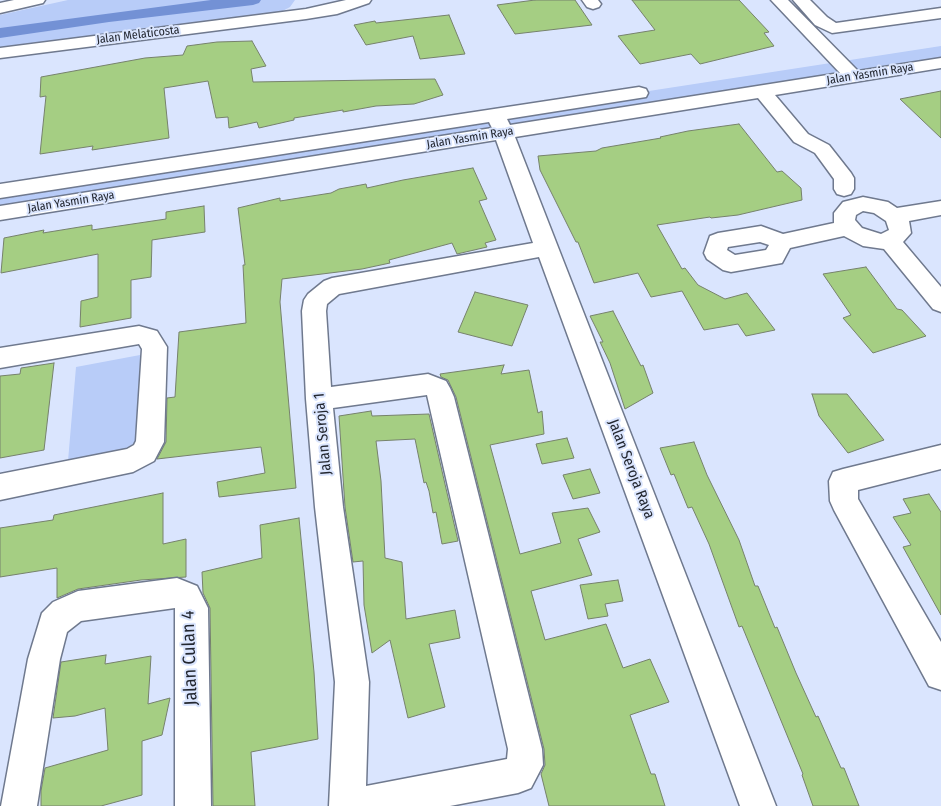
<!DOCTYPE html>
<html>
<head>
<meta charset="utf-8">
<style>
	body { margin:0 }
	canvas { display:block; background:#dae5fe }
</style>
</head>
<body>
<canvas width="941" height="806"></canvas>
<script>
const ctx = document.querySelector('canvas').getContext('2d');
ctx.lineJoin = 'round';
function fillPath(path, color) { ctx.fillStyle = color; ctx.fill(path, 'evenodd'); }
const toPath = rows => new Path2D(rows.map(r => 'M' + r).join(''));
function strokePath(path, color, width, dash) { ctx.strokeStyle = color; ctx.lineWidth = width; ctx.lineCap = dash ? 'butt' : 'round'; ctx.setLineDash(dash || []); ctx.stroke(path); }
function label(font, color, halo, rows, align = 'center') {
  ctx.font = font + ' "Fira Sans Condensed",sans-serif'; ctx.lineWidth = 4; ctx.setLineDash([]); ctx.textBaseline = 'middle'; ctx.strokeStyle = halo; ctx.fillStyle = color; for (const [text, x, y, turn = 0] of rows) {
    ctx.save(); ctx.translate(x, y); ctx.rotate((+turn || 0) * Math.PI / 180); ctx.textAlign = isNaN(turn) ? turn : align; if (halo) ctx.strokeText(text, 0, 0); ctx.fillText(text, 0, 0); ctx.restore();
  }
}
fillPath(toPath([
	[68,0,295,0,290,7,279,13,0,49,0,15],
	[941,46,941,63,0,213,0,191],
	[140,355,139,448,68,461,76,367]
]), '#b8ccf8');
fillPath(toPath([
	[211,0,261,0,259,3,253,5,109,22,0,38,0,28,211,0]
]), '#7391d5');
const building = toPath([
	[535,0,575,0,592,25,515,34,497,5,535,0],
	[632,0,739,0,769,32,764,33,774,46,700,64,691,54,640,64,618,36,655,30,632,0],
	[449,15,465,54,420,59,413,36,366,45,354,25,375,21,376,23,449,15],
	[252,41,266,66,251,69,253,82,435,79,443,95,414,104,376,106,343,112,343,110,294,118,294,120,259,128,257,122,229,128,228,117,216,118,208,81,164,88,169,138,92,150,93,146,40,154,46,96,40,97,41,77,145,58,183,55,187,46,217,42,252,41],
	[941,91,941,138,900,99,941,91],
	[739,124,777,172,782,171,801,188,802,200,738,215,711,218,710,217,657,225,682,269,685,268,698,285,725,299,747,293,775,330,746,336,738,324,704,330,682,291,651,297,638,273,594,283,578,242,576,242,540,170,538,156,596,151,602,148,661,138,660,137,688,131,739,124],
	[473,168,487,199,479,201,496,240,485,243,487,247,457,254,452,243,389,260,390,263,362,269,282,279,280,302,296,488,219,497,217,482,265,473,261,447,157,459,166,442,167,398,175,397,179,332,246,323,243,265,245,265,238,208,280,198,280,201,331,193,339,189,366,184,367,188,403,180,473,168],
	[204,206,205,232,152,240,151,277,131,280,131,318,80,327,81,301,98,297,98,254,1,273,4,238,44,230,43,233,92,225,92,230,166,219,166,212,204,206],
	[866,267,897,309,902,310,926,336,873,353,843,318,851,315,823,274,866,267],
	[475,292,528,305,512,346,458,332,475,292],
	[613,311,641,366,643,365,653,393,625,409,610,363,600,342,603,342,590,316,613,311],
	[54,363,44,450,0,458,0,376,20,374,21,368,54,363],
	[504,365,501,374,529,370,538,413,542,411,544,434,490,445,520,554,561,543,552,513,588,508,600,532,578,539,592,575,531,591,545,640,606,624,623,668,650,659,669,702,630,715,651,774,655,774,665,806,549,806,541,774,545,765,544,749,456,397,448,380,441,377,440,374,504,365],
	[812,394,847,394,884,440,848,453,819,416,812,394],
	[371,411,372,416,429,414,458,541,442,544,436,512,433,513,429,491,426,482,424,483,415,439,376,441,381,481,385,558,402,562,406,619,455,610,460,638,429,644,445,707,408,718,390,640,372,653,364,605,363,561,353,562,345,507,339,416,371,411],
	[567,438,574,458,542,464,536,444,567,438],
	[694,442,707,475,739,540,755,586,758,586,775,628,777,627,796,673,816,717,818,716,841,768,844,768,859,806,813,806,802,775,803,774,742,626,739,627,709,544,692,507,688,508,674,474,671,475,660,448,694,442],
	[590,469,600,493,573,499,563,475,590,469],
	[163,493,163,544,186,539,186,577,141,580,78,589,57,598,57,568,0,577,0,528,53,520,54,515,163,493],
	[929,494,941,512,941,615,903,547,911,545,893,517,911,513,903,499,929,494],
	[299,518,314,672,318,739,251,752,255,806,213,806,210,608,203,593,202,572,262,558,260,525,299,518],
	[618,580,623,601,605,604,608,616,588,619,580,585,618,580],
	[106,655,105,664,151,656,148,704,170,698,162,735,142,741,142,795,101,806,41,806,41,791,45,768,108,750,105,708,75,716,53,718,61,662,106,655]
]);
fillPath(building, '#a5ce83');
strokePath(building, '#76826c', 1);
const minor = toPath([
	[14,0,45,0,43,3,0,13,0,3,14,0],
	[346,0,371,0,369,3,337,14,306,19,0,58,0,48,306,9,346,0],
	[582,0,598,0,601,4,599,7,593,9,587,7,582,0],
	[771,0,788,0,858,71,941,58,941,68,775,95,808,134,829,145,851,173,854,178,854,189,851,194,844,196,837,194,834,189,834,179,815,153,794,142,758,98,515,137,776,806,740,806,539,257,339,294,327,304,326,311,331,387,428,374,446,381,450,388,454,397,542,749,543,765,531,788,518,793,450,806,329,806,335,682,315,507,306,399,302,311,304,300,308,294,324,281,332,278,533,243,496,140,0,220,0,206,492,128,489,122,0,198,0,184,639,87,646,89,648,93,646,97,507,119,510,125,840,73,771,0],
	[427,395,508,749,507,759,366,786,369,682,343,507,333,408,427,395],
	[793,0,810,0,827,17,836,23,941,8,941,18,832,33,815,25,793,0],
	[863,197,888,202,897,208,941,201,941,215,909,221,911,233,903,242,941,287,941,312,933,309,884,249,863,246,844,236,790,248,782,263,731,272,723,270,707,259,704,253,710,236,718,233,761,226,783,234,834,223,834,213,843,202,863,197],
	[863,211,874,213,886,221,889,230,881,234,862,228,855,220,856,215,863,211],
	[760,242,769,245,766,250,735,255,727,250,728,247,760,242],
	[139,326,157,331,167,347,164,442,154,461,133,472,0,500,0,474,127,449,134,445,136,441,142,349,139,344,0,368,0,348,139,326],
	[941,445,941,469,858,490,858,499,941,642,941,690,929,686,834,510,830,501,829,481,833,472,843,469,941,445],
	[177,578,197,586,208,608,211,806,175,806,175,608,81,621,67,632,60,659,37,806,1,806,28,659,42,613,53,602,78,591,177,578]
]);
strokePath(minor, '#6f798e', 3);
fillPath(minor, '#fff');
label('12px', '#232730', '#dae5fe', [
	["Jalan Melaticosta",138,35,-7],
	["Jalan Yasmin Raya",870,74,-9],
	["Jalan Yasmin Raya",470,138,-9],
	["Jalan Yasmin Raya",71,202,-9]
]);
label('15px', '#232730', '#dae5fe', [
	["Jalan Seroja 1",323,434,-95],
	["Jalan Seroja Raya",631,469,69]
]);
label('18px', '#232730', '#dae5fe', [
	["Jalan Culan 4",190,658,-92]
]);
</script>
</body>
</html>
